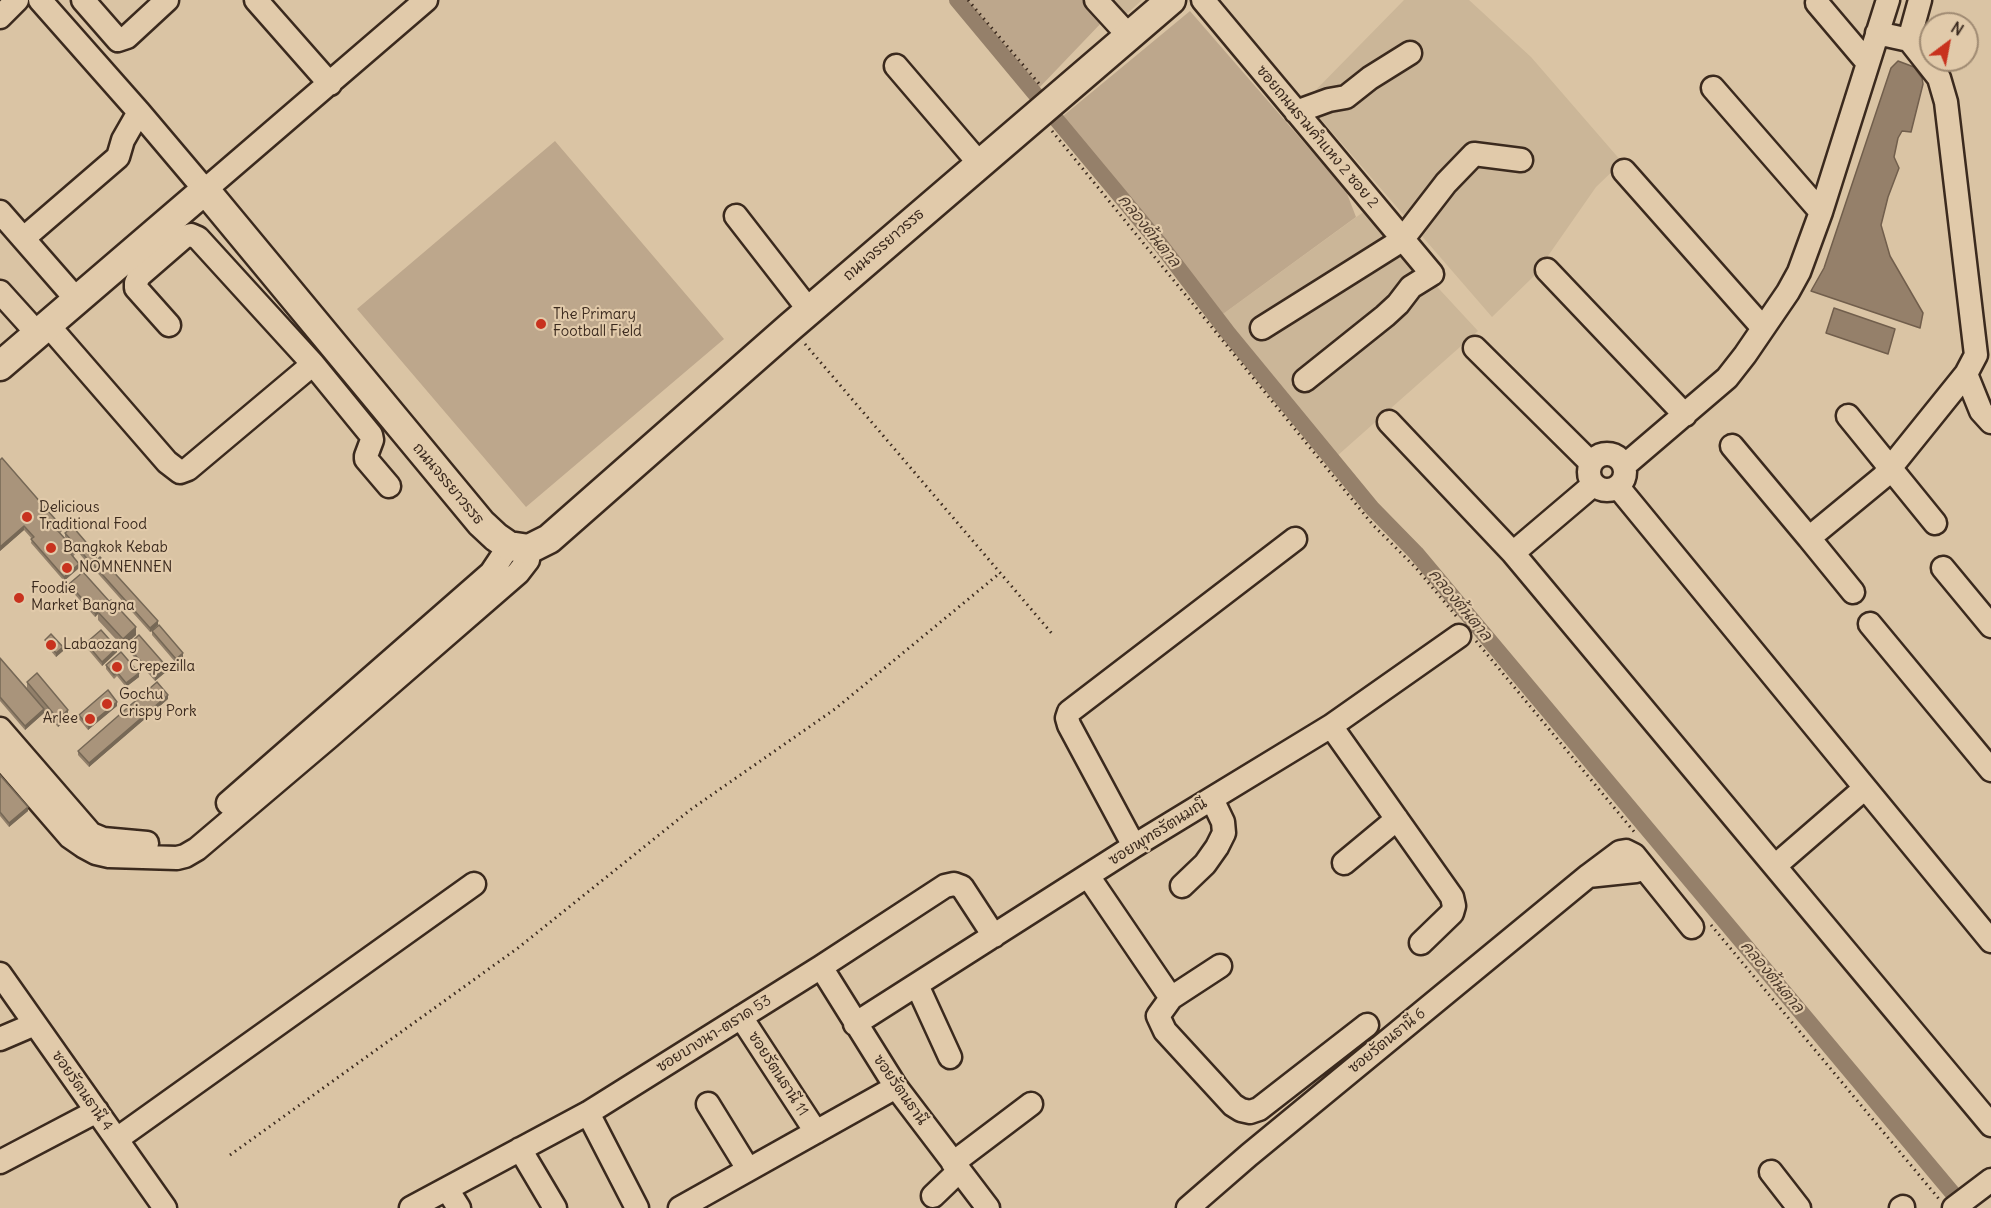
<!DOCTYPE html>
<html>
<head>
<meta charset="utf-8">
<style>
	body { margin:0 }
	#map { position:relative; width:1991px; height:1208px; overflow:hidden; background:#dac4a4; font-family:Delius,sans-serif }
	canvas { display:block }
	.north { position:absolute; left:1919px; top:12px; width:60px; height:60px; box-sizing:border-box; background:#e1caaa; border:2px solid #9f8a72; border-radius:50%; rotate:32deg; font-size:16px; font-weight:700; line-height:24px; text-align:center; color:#3b2a1e }
	.north::after { content:''; display:block; margin:auto; width:21px; height:27px; background:#c8321e; clip-path:polygon(50% 0,100% 100%,50% 72%,0 100%) }
</style>
</head>
<body>
<div id="map">
<canvas width="1991" height="1208"></canvas>
<div class="north">N</div>
</div>
<script>
const ctx = document.querySelector('canvas').getContext('2d');
ctx.lineJoin = 'round';
function fillPath(path, color) { ctx.fillStyle = color; ctx.fill(path, 'evenodd'); }
const toPath = rows => new Path2D(rows.map(r => 'M' + r).join(''));
function strokePath(path, color, width, dash) { ctx.strokeStyle = color; ctx.lineWidth = width; ctx.lineCap = dash ? 'butt' : 'round'; ctx.setLineDash(dash || []); ctx.stroke(path); }
function label(font, color, halo, rows, align = 'center') {
  ctx.font = font + ' Delius,"Playpen Sans Thai",sans-serif'; ctx.lineWidth = 4.5; ctx.setLineDash([]); ctx.textBaseline = 'middle'; ctx.strokeStyle = halo; ctx.fillStyle = color; for (const [text, x, y, turn = 0] of rows) {
    ctx.save(); ctx.translate(x, y); ctx.rotate((+turn || 0) * Math.PI / 180); ctx.textAlign = isNaN(turn) ? turn : align; if (halo) ctx.strokeText(text, 0, 0); ctx.fillText(text, 0, 0); ctx.restore();
  }
}
fillPath(toPath([
	[1105,0,1142,0,1122,18],
	[1404,0,1469,0,1531,57,1622,162,1596,187,1534,276,1492,317,1305,101],
	[1366,210,1478,331,1337,456,1223,314]
]), '#cbb698');
fillPath(toPath([
	[963,0,1087,0,1104,20,1038,89],
	[1190,11,1346,191,1356,217,1223,314,1063,116],
	[555,141,724,339,526,507,357,309]
]), '#bda78c');
const water = toPath([
	[1898,61,1914,67,1922,78,1923,84,1911,132,1902,131,1898,138,1894,157,1899,168,1888,197,1881,225,1890,256,1923,313,1920,328,1811,291,1824,268,1891,68,1898,61],
	[1834,308,1895,329,1888,354,1826,333,1834,308]
]);
fillPath(water, '#95806a');
strokePath(water, '#715e4c', 1.5);
strokePath(toPath([
	[957,0,1160,244,1229,334,1372,508,1416,553,1965,1208]
]), '#95806a', 16);
const minor = toPath([
	[40,0,139,112,205,190,426,0],
	[83,0,118,40,127,37,167,0],
	[256,0,330,84],
	[1096,0,1129,36],
	[1203,0,1432,274,1411,287,1398,304,1385,316,1305,380],
	[1817,3,1867,62],
	[0,17,17,0],
	[1909,40,1920,0],
	[896,66,979,163],
	[1713,88,1821,212],
	[1296,112,1329,100,1346,97,1370,78,1410,53],
	[1624,171,1763,328],
	[0,212,77,300],
	[736,216,809,310],
	[24,238,118,157,123,140,139,112],
	[1547,270,1685,415],
	[0,292,38,334],
	[48,325,167,462,180,472,188,469,313,364],
	[169,325,136,288,136,283,139,276,184,237,191,235,198,238,313,364,371,435,372,440,366,456,366,459,389,486],
	[1262,328,1402,240,1446,183,1474,154,1521,160],
	[1475,348,1591,463],
	[1966,374,1981,411,1991,422],
	[1848,416,1935,523],
	[1389,422,1513,553,1991,1125],
	[1732,446,1809,538,1883,477,1966,374,1976,355,1946,102,1939,78,1909,40,1877,33],
	'1589 472a18 18 0 1 1 36 0a18 18 0 1 1-36 0Z',
	[1624,466,1727,378,1745,355,1788,292,1799,272,1821,212,1888,0],
	[1618,487,1991,941],
	[1809,538,1853,592],
	[1513,553,1593,485],
	[1943,568,1991,626],
	[1870,624,1991,770],
	[1331,726,1452,897,1454,906,1452,913,1421,943],
	[0,729,91,834,103,839,147,843],
	[0,756,70,837,83,846,96,853,109,856,177,858,185,856,197,849,329,737,518,573,528,560,529,549],
	[228,803,491,573,509,546],
	[1134,846,1069,725,1067,718,1069,712,1295,539],
	[1344,863,1397,819],
	[1775,866,1865,788],
	[1088,876,1171,998],
	[1588,876,1626,872,1636,871,1643,866],
	[1182,886,1205,864,1217,847,1224,833,1223,822,1212,799],
	[1220,966,1171,998,1158,1016,1165,1031,1233,1105,1241,1110,1250,1112,1259,1109,1367,1025],
	[821,967,896,1087,988,1208],
	[0,974,165,1208],
	[917,985,950,1057],
	[741,1017,816,1132],
	[855,1024,1134,846,1331,726,1459,636],
	[0,1039,35,1024],
	[708,1104,748,1169],
	[588,1113,637,1208],
	[117,1139,474,884],
	[520,1149,555,1208],
	[0,1162,97,1111],
	[953,1163,1031,1104],
	[1771,1172,1799,1208],
	[447,1189,459,1208],
	[933,1196,959,1171],
	[411,1208,588,1113,821,967,945,886,954,884,962,887,994,936],
	[680,1208,896,1087],
	[1188,1208,1249,1155,1588,876,1620,852,1626,851,1634,855,1692,927],
	[1901,1208,1903,1207],
	[1954,1208,1991,1180]
]);
const major = toPath([
	[0,366,205,190,481,523,496,537,509,546,529,549,549,539,790,327,1171,0]
]);
strokePath(minor, '#3b2a1e', 27);
strokePath(major, '#3b2a1e', 33);
strokePath(toPath([
	[968,0,1041,86],
	[1052,131,1373,525,1416,568,1457,617],
	[805,344,1054,636],
	[1476,641,1636,834],
	[1711,925,1939,1199],
	[230,1155,518,948,690,810,835,709,1000,573]
]), '#3b2a1e', 3, [1.5, 4.5]);
strokePath(minor, '#e1caaa', 22);
strokePath(major, '#e1caaa', 28);
fillPath(toPath([
	[0,460,62,531,60,533,75,554,73,557,79,568,64,581,31,543,32,539,24,530,0,551],
	[65,533,97,555,90,566,65,537],
	[93,564,158,625,150,632,93,568],
	[69,584,109,602,136,635,123,647,98,620,98,614,95,617,69,588],
	[152,631,183,657,176,663,152,635],
	[45,640,63,651,56,657,45,644],
	[86,643,117,652,102,666,86,647],
	[127,646,167,671,155,681,127,649],
	[0,658,27,688,27,682,68,718,58,727,44,711,44,713,25,730,0,701],
	[106,665,139,677,126,687,117,676,114,679,106,669],
	[168,699,89,767,78,755,78,751],
	[117,706,88,730,79,719,79,715],
	[0,775,28,811,9,827,0,816]
]), '#917f6a');
fillPath(toPath([
	[24,526,24,530,0,551,0,547],
	[97,555,97,559,90,566,90,562],
	[79,564,79,568,64,581,64,577],
	[109,601,109,604,98,612,98,614,95,617,95,613],
	[158,621,158,625,150,632,150,628],
	[136,627,136,635,123,647,123,639],
	[63,647,63,651,56,657,56,653],
	[117,648,117,652,102,666,102,662],
	[183,653,183,657,176,663,176,659],
	[167,667,167,671,155,681,155,677],
	[139,673,139,677,126,687,126,683],
	[168,695,168,699,89,767,89,763],
	[117,702,117,706,88,730,88,726],
	[44,709,44,713,25,730,25,726],
	[68,710,68,718,58,727,58,719],
	[28,807,28,811,9,827,9,823]
]), '#766856');
const building = toPath([
	[2,458,62,527,58,531,75,550,71,554,79,564,64,577,31,539,34,537,24,526,0,547,0,460,2,458],
	[73,527,97,555,90,562,65,533,73,527],
	[100,557,158,621,150,628,93,564,100,557],
	[83,572,109,601,95,613,69,584,83,572],
	[111,600,136,627,123,639,98,612,111,600],
	[159,625,183,653,176,659,152,631,159,625],
	[101,630,117,648,102,662,86,643,101,630],
	[51,634,63,647,56,653,45,640,51,634],
	[139,635,167,667,155,677,127,646,139,635],
	[121,652,139,673,126,683,117,672,114,675,106,665,121,652],
	[0,658,44,709,25,726,0,697,0,658],
	[37,673,68,710,58,719,27,682,37,673],
	[157,682,168,695,89,763,78,751,157,682],
	[108,690,117,702,88,726,79,715,108,690],
	[0,775,28,807,9,823,0,812,0,775]
]);
fillPath(building, '#a9947b');
strokePath(building, '#766856', 1.5);
for (const [x, y, r, color] of [
	[541,324,6,"#c8321e"],
	[27,517,6,"#c8321e"],
	[51,548,6,"#c8321e"],
	[67,568,6,"#c8321e"],
	[19,598,6,"#c8321e"],
	[51,645,6,"#c8321e"],
	[117,667,6,"#c8321e"],
	[107,704,6,"#c8321e"],
	[90,719,6,"#c8321e"]
]) { const dot = new Path2D(); dot.arc(x, y, r, 0, 2 * Math.PI); ctx.fillStyle = color; ctx.fill(dot); strokePath(dot, '#e1caaa', 2); }
label('15px', '#3b2a1e', '#e1caaa', [
	["ซอยถนนรามคำแหง 2 ซอย 2",1317,137,50],
	["ถนนจรรยาวรรธ",884,245,-41],
	["ถนนจรรยาวรรธ",448,484,50],
	["ซอยพุทธรัตนมณี",1158,832,-32],
	["ซอยบางนา-ตราด 53",714,1034,-32],
	["ซอยรัตนธานี 6",1387,1041,-39],
	["ซอยรัตนธานี 11",778,1074,57],
	["ซอยรัตนธานี",900,1090,55],
	["ซอยรัตนธานี 4",82,1091,55]
]);
label('15px', '#3b2a1e', '#e1caaa', [
	["The Primary",553,315],
	["Football Field",553,332],
	["Delicious",39,508],
	["Traditional Food",39,525],
	["Bangkok Kebab",63,548],
	["NOMNENNEN",79,568],
	["Foodie",31,589],
	["Market Bangna",31,606],
	["Labaozang",63,645],
	["Crepezilla",129,667],
	["Gochu",119,695],
	["Crispy Pork",119,712],
	["Arlee",78,719,"right"]
], 'left');
label('italic 16px', '#4d3b2d', '#e1caaa', [
	["คลองต้นตาล",1149,231,51],
	["คลองต้นตาล",1460,605,50],
	["คลองต้นตาล",1772,977,50]
]);
</script>
</body>
</html>
